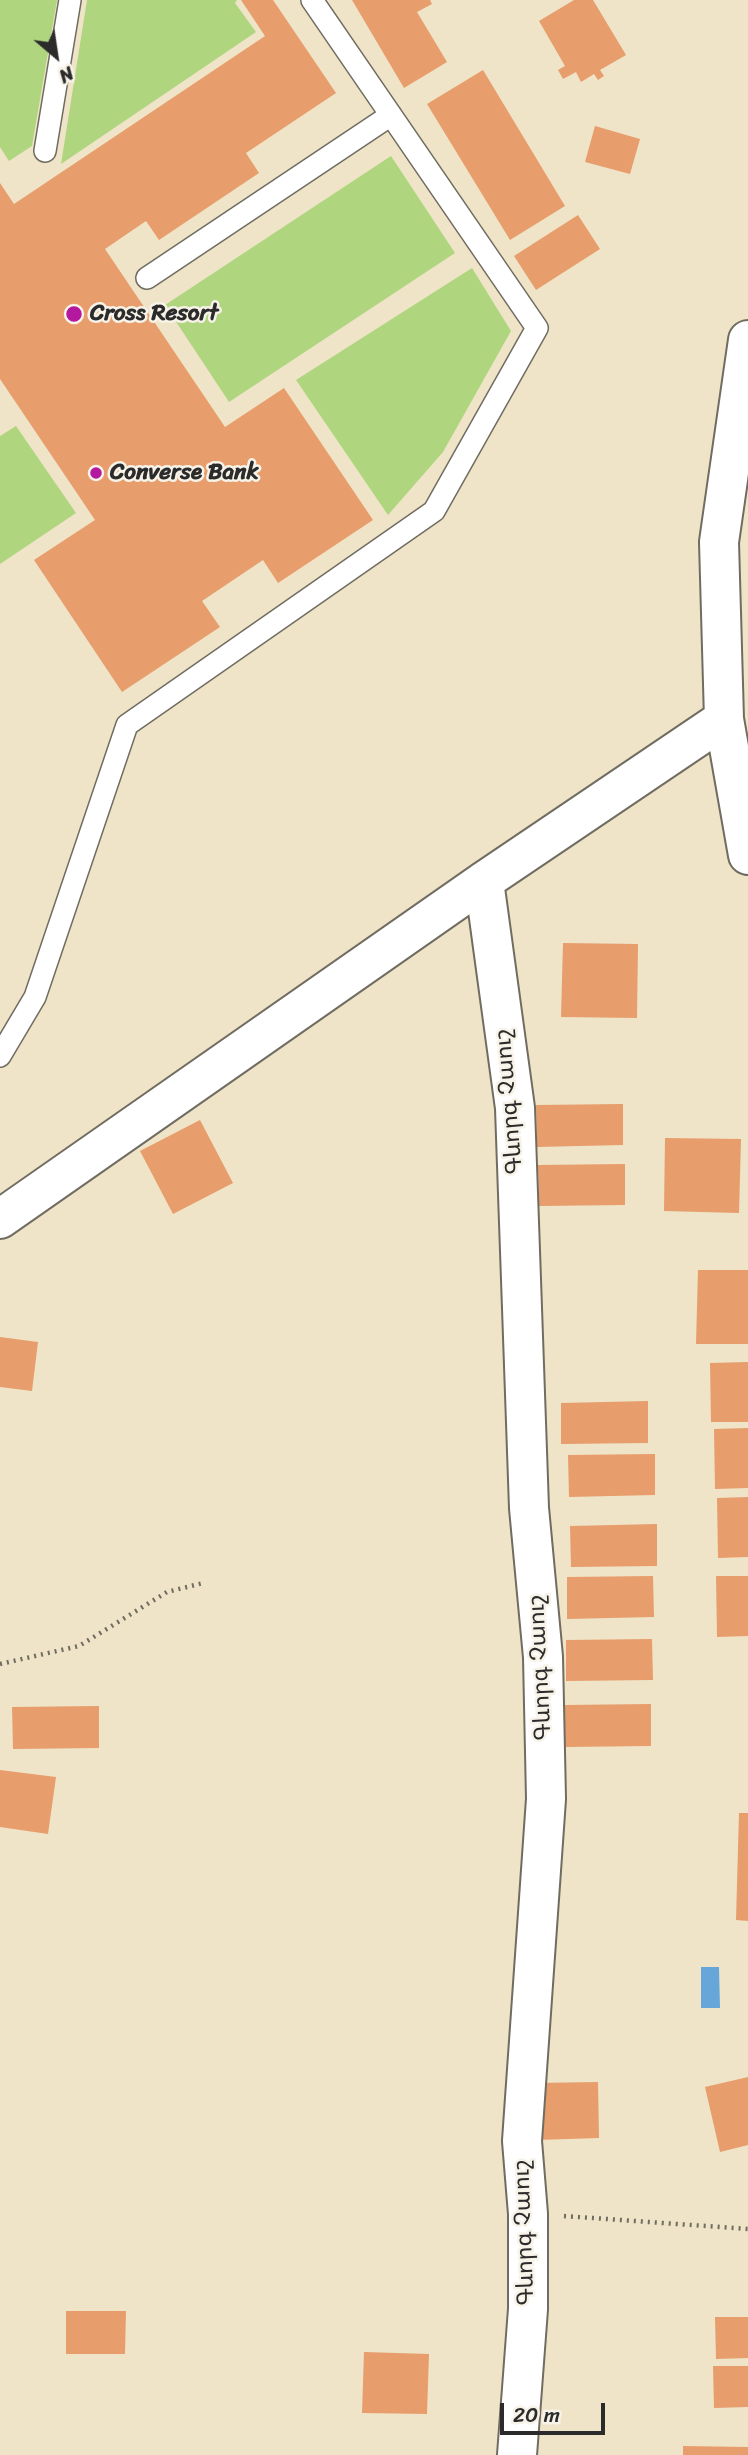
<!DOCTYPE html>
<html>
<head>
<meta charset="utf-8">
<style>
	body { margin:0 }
	#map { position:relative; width:748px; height:2455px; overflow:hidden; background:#efe4c7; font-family:Sriracha,sans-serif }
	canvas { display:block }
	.north { position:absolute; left:21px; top:21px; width:70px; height:70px; -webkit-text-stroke:5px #f7f3e8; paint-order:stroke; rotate:151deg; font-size:19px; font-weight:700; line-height:28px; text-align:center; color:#2b2b2b }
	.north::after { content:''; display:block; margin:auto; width:24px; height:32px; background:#2b2b2b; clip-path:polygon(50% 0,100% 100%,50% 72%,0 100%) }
	.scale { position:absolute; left:500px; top:2403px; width:105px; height:32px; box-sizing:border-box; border:4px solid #2b2b2b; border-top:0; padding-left:9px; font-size:21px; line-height:24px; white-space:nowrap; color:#2b2b2b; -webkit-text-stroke:5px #f7f3e8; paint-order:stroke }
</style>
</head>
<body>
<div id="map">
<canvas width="748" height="2455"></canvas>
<div class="north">N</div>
<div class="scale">20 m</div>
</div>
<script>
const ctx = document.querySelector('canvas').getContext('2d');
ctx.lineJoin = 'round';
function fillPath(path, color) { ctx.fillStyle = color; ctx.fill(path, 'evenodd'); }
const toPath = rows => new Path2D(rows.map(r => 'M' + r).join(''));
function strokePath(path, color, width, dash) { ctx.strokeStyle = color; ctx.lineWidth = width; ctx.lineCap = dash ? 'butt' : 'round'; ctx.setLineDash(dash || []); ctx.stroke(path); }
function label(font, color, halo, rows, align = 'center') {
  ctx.font = font + ' Sriracha,"Noto Sans Armenian",sans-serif'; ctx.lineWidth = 5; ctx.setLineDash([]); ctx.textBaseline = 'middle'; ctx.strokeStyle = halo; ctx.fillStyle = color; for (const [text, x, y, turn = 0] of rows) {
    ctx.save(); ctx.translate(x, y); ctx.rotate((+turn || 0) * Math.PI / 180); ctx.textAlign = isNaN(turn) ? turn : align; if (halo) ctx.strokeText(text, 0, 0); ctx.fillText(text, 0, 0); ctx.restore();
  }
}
fillPath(toPath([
	[0,0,57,0,32,146,9,161,0,147],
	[87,0,237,0,235,3,256,32,61,164],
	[391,156,455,253,229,402,165,305],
	[472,268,511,331,443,452,388,515,296,380],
	[16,426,76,513,0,564,0,436]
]), '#afd57f');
fillPath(toPath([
	[701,1967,719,1967,720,2008,701,2008]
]), '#67a6d9');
fillPath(toPath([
	[241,0,273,0,336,93,246,153,259,173,159,240,146,221,105,249,225,427,284,388,373,520,278,583,263,560,202,601,220,627,122,692,34,560,95,520,0,379,0,183,14,204,265,36],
	[352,0,430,0,432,4,417,12,447,62,404,88],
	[574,0,593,0,626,55,600,70,604,76,598,80,594,74,581,82,576,72,563,79,558,70,565,66,539,21],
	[483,70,565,206,510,240,427,104],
	[595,126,640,139,630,174,585,162],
	[578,215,600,249,536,290,514,256],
	[563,943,638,944,637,1018,561,1017],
	[623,1104,623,1145,537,1147,536,1105],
	[200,1120,233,1183,173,1214,140,1151],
	[665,1138,741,1139,739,1213,664,1211],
	[625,1164,625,1205,539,1206,538,1165],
	[698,1270,748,1270,748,1344,696,1344],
	[0,1337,38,1342,32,1391,0,1387],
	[748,1362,748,1422,711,1422,710,1363],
	[648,1401,648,1443,561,1444,561,1403],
	[748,1428,748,1488,715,1489,714,1429],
	[655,1454,655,1495,569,1497,568,1455],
	[748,1497,748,1557,718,1558,717,1498],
	[657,1524,657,1566,571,1567,570,1526],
	[653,1576,654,1617,567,1619,567,1577],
	[716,1576,748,1576,748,1636,717,1637],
	[652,1639,653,1680,566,1681,566,1640],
	[651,1704,651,1746,565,1747,564,1705],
	[99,1706,99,1748,13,1749,12,1707],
	[0,1770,56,1777,48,1834,0,1827],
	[739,1813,748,1813,748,1921,736,1920],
	[748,2077,748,2145,720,2152,705,2087],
	[598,2082,599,2138,536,2140,535,2083],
	[66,2311,126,2311,125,2354,66,2354],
	[715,2317,748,2317,748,2358,716,2359],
	[364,2352,429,2354,427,2414,362,2413],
	[713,2366,748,2366,748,2407,714,2408],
	[683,2446,748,2447,748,2455,683,2455]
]), '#e79d6c');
const service = toPath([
	[45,151,70,0],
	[147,278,391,115],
	[0,1056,35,997,127,725,434,511,537,328,312,0]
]);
const minor = toPath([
	[748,340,719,542,724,719,748,855],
	[484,881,515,1108,529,1508,543,1657,546,1799,522,2141,528,2214,528,2309,517,2455],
	[0,1219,484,881,724,719]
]);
strokePath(service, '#706c62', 24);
strokePath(minor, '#706c62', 42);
strokePath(toPath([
	[0,1664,79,1646,167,1592,203,1583],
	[564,2216,748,2229]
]), '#706c62', 4.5, [2, 5]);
strokePath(service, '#fff', 21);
strokePath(minor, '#fff', 38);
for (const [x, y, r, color] of [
	[74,314,9,"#b5179e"],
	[96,473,7,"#b5179e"]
]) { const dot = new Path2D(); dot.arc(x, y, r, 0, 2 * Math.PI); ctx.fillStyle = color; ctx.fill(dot); strokePath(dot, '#f7f3e8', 2.5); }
label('bold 23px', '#2b2b2b', '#f7f3e8', [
	["Cross Resort",90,314],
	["Converse Bank",110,473]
], 'left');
label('23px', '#2b2b2b', '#f7f3e8', [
	["Գևորգ Չաուշ",510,1102,-95],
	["Գևորգ Չաուշ",541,1668,-93],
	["Գևորգ Չաուշ",525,2233,-92]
]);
</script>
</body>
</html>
